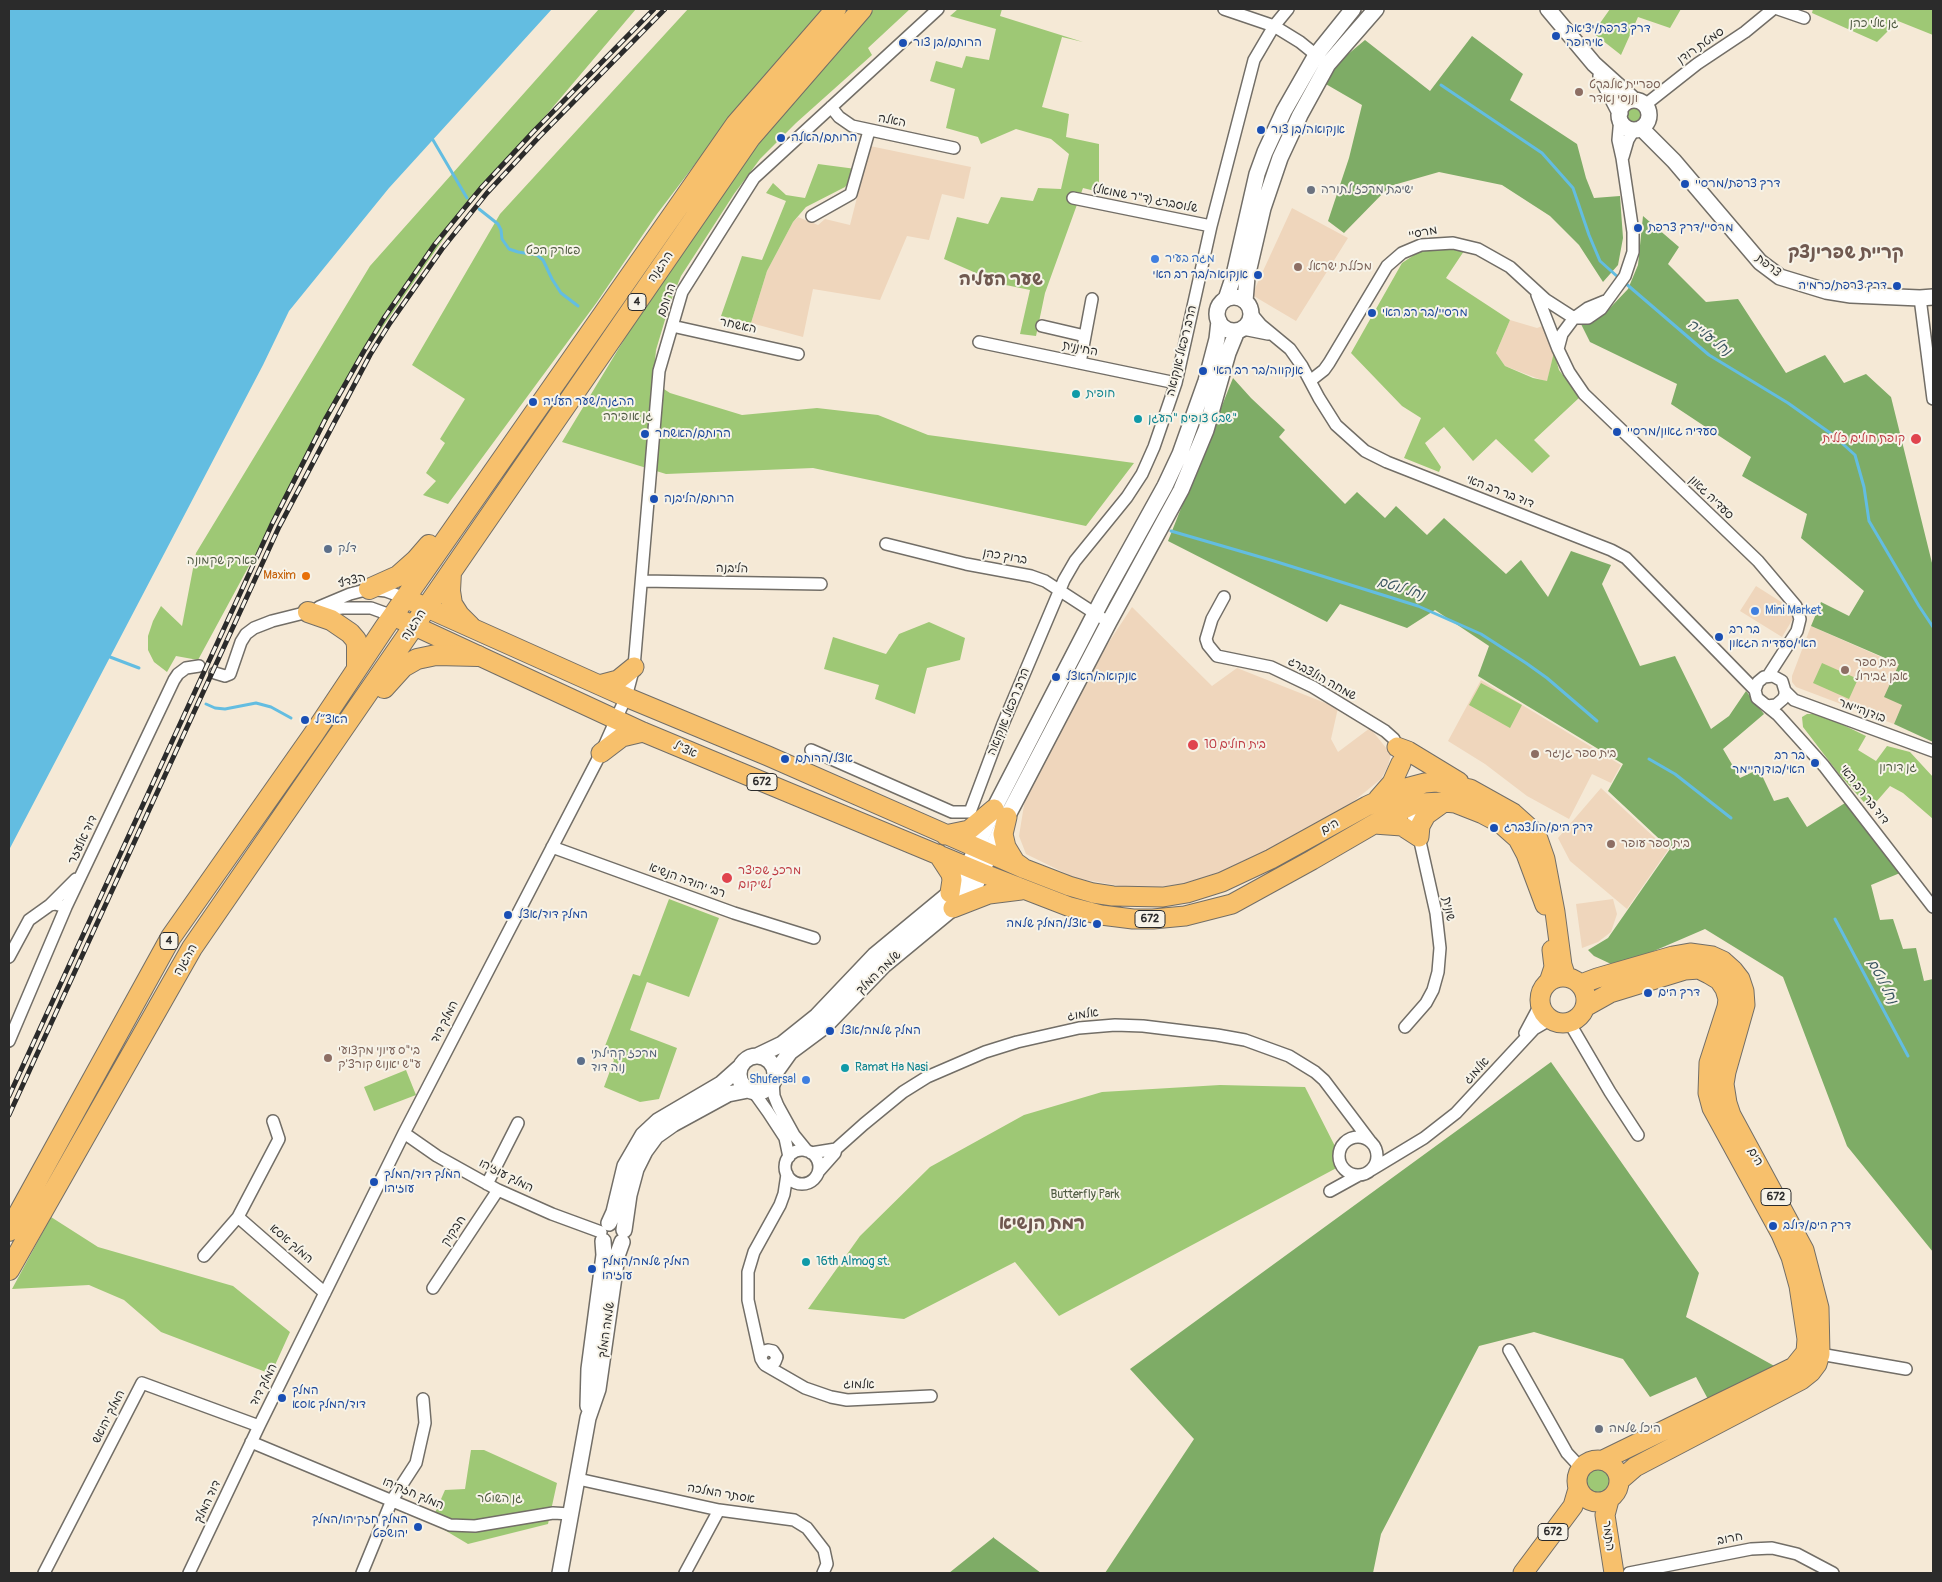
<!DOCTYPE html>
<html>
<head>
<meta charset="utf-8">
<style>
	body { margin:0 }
	#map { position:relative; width:1942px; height:1582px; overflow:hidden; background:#f5e9d6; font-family:Pangolin,sans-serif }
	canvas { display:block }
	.frame { position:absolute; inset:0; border:10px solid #2b2b2b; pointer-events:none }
</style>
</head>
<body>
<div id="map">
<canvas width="1942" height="1582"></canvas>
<div class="frame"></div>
</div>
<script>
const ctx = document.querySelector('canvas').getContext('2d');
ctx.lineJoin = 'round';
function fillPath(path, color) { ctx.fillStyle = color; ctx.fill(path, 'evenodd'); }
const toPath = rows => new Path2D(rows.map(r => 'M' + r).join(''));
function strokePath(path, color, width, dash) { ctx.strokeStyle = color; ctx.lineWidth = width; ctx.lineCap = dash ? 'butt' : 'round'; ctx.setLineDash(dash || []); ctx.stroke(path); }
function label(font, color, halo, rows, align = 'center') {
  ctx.font = font + ' Pangolin,"Playpen Sans Hebrew",sans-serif'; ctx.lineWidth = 4; ctx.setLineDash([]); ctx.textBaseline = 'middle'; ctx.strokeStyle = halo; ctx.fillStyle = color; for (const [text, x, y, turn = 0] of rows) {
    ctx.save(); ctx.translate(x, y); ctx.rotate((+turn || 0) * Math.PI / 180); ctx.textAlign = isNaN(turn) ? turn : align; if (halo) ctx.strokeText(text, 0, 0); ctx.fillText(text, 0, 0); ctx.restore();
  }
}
fillPath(toPath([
	[870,146,971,167,964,199,942,194,929,240,907,236,880,300,813,289,803,337,751,323,767,271,793,222,798,217,818,225,825,219,850,225],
	[1292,208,1348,238,1296,321,1252,295],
	[1510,320,1537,328,1545,325,1554,352,1547,382,1505,366,1496,353],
	[1756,586,1797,612,1782,637,1740,611],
	[1132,607,1212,686,1237,668,1338,708,1331,739,1338,752,1370,728,1391,754,1388,766,1381,779,1349,805,1296,836,1211,879,1142,890,1075,878,1026,854,1019,836,1025,799,1045,758,1107,645],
	[1811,626,1899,665,1902,705,1894,724,1796,687,1792,682,1792,676],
	[1481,680,1621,765,1611,783,1592,774,1569,819,1527,796,1485,764,1448,741],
	[1601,788,1668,850,1627,909,1570,861,1558,838],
	[1613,899,1617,914,1611,932,1598,942,1582,948,1576,904]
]), '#efd6bc');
fillPath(toPath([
	[599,9,636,9,453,225,362,357,198,660,176,656,167,672,154,662,148,650,148,636,153,621,161,606,182,626,196,553,370,266],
	[688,9,827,9,721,130,657,214,597,302,448,504,423,495,436,481,426,473,445,443,440,439,465,399,412,365,500,214],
	[874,9,910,9,868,48,872,55,796,123,760,159,734,194,681,276,670,303,656,350,653,382,670,393,742,415,817,408,878,415,928,435,1134,463,1086,526,813,468,666,474,562,442,656,287,744,163,782,114,842,43],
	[958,9,1002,9,1000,16,1083,42,1062,37,1042,107,1069,114,1066,137,1099,144,1099,192,1083,188,1045,293,1036,336,1020,334,1030,290,1001,284,944,259,957,217,988,224,1001,197,1033,201,1038,188,1061,189,1069,154,1051,139,1016,129,981,144,978,137,946,128,955,89,930,81,936,61,962,68,966,56,989,60,996,29,950,16],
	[1610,9,1681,9,1670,28,1638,17,1621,55,1593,33],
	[1813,9,1933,9,1933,35,1898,21,1877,42,1812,13],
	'1625 115a9 9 0 1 1 18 0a9 9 0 1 1-18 0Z',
	[818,164,856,169,852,179,845,187,806,207,793,222,767,271,751,323,721,316,742,256,762,260,786,201,766,193,773,183,786,195,805,198],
	[1466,248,1446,278,1510,320,1496,353,1505,366,1533,378,1547,381,1554,352,1559,370,1580,397,1534,440,1550,456,1532,473,1496,439,1473,461,1444,427,1425,443,1441,467,1439,472,1404,458,1421,418,1402,406,1351,353,1402,263,1417,253,1433,249],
	[929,622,965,638,960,660,927,668,915,714,875,699,879,685,824,669,833,637,886,654,899,634],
	[1822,663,1858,679,1849,699,1813,683],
	[1481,683,1522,705,1510,728,1469,705],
	[1807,714,1813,714,1833,720,1866,736,1858,750,1876,761,1887,746,1910,752,1933,777,1933,819,1903,793,1890,786,1870,809,1839,774,1803,727,1802,717],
	[669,899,719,918,689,997,647,982,630,1030,677,1048,659,1099,640,1102,604,1087,614,1060,605,1046,633,974,640,976],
	[406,1070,416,1095,374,1111,364,1087],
	[1220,1085,1305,1087,1344,1164,1059,1316,1015,1262,904,1319,808,1309,860,1236,930,1167,1024,1115,1102,1092],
	[51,1217,98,1247,233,1286,290,1332,271,1374,161,1332,124,1300,89,1285,12,1289],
	[471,1450,484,1450,557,1483,548,1524,468,1544,431,1522,445,1490,465,1489],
	'1584 1480a15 15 0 1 1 30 0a15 15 0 1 1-30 0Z'
]), '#9ec875');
fillPath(toPath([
	[1472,36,1523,74,1510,100,1577,144,1586,178,1594,198,1620,196,1623,238,1618,265,1603,282,1579,245,1550,216,1502,185,1439,172,1390,186,1344,233,1328,221,1349,158,1362,105,1324,83,1335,65,1365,40,1430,91],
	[1643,216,1679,247,1668,264,1706,302,1738,299,1786,373,1825,355,1844,383,1866,374,1891,397,1933,567,1933,742,1894,724,1902,705,1884,697,1899,664,1811,626,1821,602,1849,616,1864,591,1801,538,1807,514,1742,476,1751,457,1671,404,1677,384,1590,342,1581,324,1608,310,1628,289,1638,265],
	[1233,378,1251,398,1285,430,1279,437,1345,504,1357,492,1385,518,1396,506,1427,535,1444,518,1506,574,1521,560,1548,597,1571,551,1611,565,1602,584,1640,666,1675,656,1711,729,1729,716,1746,691,1764,714,1723,749,1740,778,1759,769,1774,801,1788,797,1807,827,1845,803,1900,873,1871,885,1880,920,1893,919,1903,949,1916,948,1924,981,1933,979,1933,1252,1847,1146,1783,977,1705,929,1626,963,1611,964,1594,956,1588,950,1608,938,1670,849,1608,791,1623,764,1478,676,1489,646,1435,610,1407,628,1340,604,1327,622,1168,541],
	[1551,1062,1699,1273,1686,1317,1778,1368,1709,1401,1696,1377,1650,1397,1623,1359,1534,1332,1479,1346,1381,1534,1373,1573,1105,1573,1194,1439,1130,1369],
	[994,1537,994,1538,1041,1573,949,1573]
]), '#7eac66');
fillPath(toPath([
	[9,9,552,9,389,188,289,311,263,365,9,850]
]), '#63bde1');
strokePath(toPath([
	[1441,85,1542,153,1573,188,1589,235,1600,261,1619,278],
	[433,140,467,198],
	[479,209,498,224,501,230,502,239,509,249,518,252,537,255,543,260,552,279,561,293,578,306],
	[1624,282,1709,355,1788,403,1833,435,1855,455,1864,487,1869,521,1919,606,1933,627],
	[1171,531,1274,561,1418,606,1481,634,1526,663,1547,678,1597,721],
	[110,657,139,668],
	[206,704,215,708,225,709,256,703,271,707,291,718],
	[1649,759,1675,774,1731,818],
	[1835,919,1908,1056]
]), '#63bde1', 3);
const minor = toPath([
	[1224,9,1274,26,1300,42,1321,59],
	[1778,9,1804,18],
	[1645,105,1697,64,1745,32,1773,9],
	[831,107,839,117,852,126,954,148],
	[1623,157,1628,140,1634,130],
	[1073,198,1211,226],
	[812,216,851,194,869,131],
	[1537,295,1558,349,1569,372,1584,394,1758,561,1796,606,1800,619,1797,631,1768,676],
	[1920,298,1933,399],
	[1251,313,1261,325,1290,349,1302,366,1319,398,1336,425,1365,451,1387,462,1611,550,1626,558,1755,690],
	[672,326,798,354],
	[1042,326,1085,336],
	[1243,329,1268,334],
	[979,342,1176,383],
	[1558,349,1562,334,1574,318,1588,308,1605,301],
	[1080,363,1092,299],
	[1310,381,1324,370,1329,363,1387,266,1402,253,1421,245,1453,243,1478,249,1510,267,1546,300,1574,318,1588,318,1601,309,1625,276,1633,252,1633,232,1622,158,1618,140,1620,117],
	[886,544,966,564,1031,576,1045,581,1102,618],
	[642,581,821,584],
	[1224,597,1212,619,1206,639,1208,645,1217,656,1271,667,1313,687,1385,731,1394,739,1398,752],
	[319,607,350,594,369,589,386,591,405,598],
	[215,673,225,676,230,674,241,642,246,634,254,628,272,621,308,612,342,608,371,608,393,616],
	[1785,691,1794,700,1933,751],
	[1767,706,1776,705,1783,699,1785,695,1785,691,1782,681,1773,676,1764,677,1758,682,1755,690,1757,698,1778,715,1824,766,1933,907],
	[811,750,952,812,970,812,1003,724,1064,580,1075,561,1127,497,1142,474,1154,447,1176,383,1211,226,1254,60,1274,26,1288,9],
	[552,847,734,913,814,938],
	[50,905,76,879],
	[9,957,29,920,50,905,55,904,66,907],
	[1569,1022,1610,1092,1638,1135],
	[1405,1027,1426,1003,1433,990,1438,972,1440,948,1436,913,1419,837,1409,802],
	[1525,1033,1541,1003],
	[9,1041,66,907,174,680,178,674,186,668,199,666],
	[773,1082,774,1096,778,1106,794,1135,807,1151],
	[753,1091,768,1112,785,1138,789,1157],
	[273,1121,279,1139,238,1217,325,1293],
	[404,1133,437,1156,498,1190,552,1214,601,1232],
	'1339 1156a19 19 0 1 1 38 0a19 19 0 1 1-38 0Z',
	'785 1167a17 17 0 1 1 34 0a17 17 0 1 1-34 0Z',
	[811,1153,836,1149],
	[1371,1170,1424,1138,1456,1113,1534,1029,1546,1022,1553,1021],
	[819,1171,835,1153,836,1149,864,1124,903,1092,927,1077,985,1052,1017,1042,1079,1028,1115,1025,1143,1026,1217,1035,1245,1040,1289,1056,1315,1072,1324,1080,1370,1141],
	[487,1184,518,1123],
	[1330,1191,1359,1175],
	[204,1256,238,1217],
	[433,1288,498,1190],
	[1509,1350,1567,1453,1581,1468],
	[1820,1354,1906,1369],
	[761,1357,764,1351,768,1350,773,1351,777,1357,775,1362,770,1366,764,1364,761,1359,748,1300,748,1272,754,1252,780,1205,784,1194,787,1174],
	[765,1365,805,1388,831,1397,847,1400,931,1396],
	[251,1442,450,1525,475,1526,553,1513,571,1514],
	[578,1479,719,1510,794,1520,807,1528,824,1550,827,1564,823,1573],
	[44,1573,142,1383,259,1426],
	[189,1573,259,1426,404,1133,601,753,626,697,634,667,659,371,682,292,754,178,938,9],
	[362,1573,392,1500,416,1463,425,1423,423,1399],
	[685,1573,719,1510],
	[1629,1573,1751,1549,1772,1548,1797,1554,1833,1573]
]);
const tertiary = toPath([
	[1548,9,1594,64,1634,100],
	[1601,76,1620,113],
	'1619 115a15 15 0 1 1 30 0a15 15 0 1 1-30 0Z',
	[1641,128,1674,161,1760,262,1780,277,1826,291,1851,295,1920,298,1933,297],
	'1217 314a17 17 0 1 1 34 0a17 17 0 1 1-34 0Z',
	[1226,299,1234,275,1257,174,1265,152,1284,111,1316,55,1353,9],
	[1245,301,1247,277,1263,208,1280,158,1300,115,1328,64,1376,9],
	[757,1056,782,1044,817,1016,875,955,950,893,962,879,994,809,1103,598,1165,486,1180,454,1206,381,1217,339,1219,321],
	'739 1074a18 18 0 1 1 36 0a18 18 0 1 1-36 0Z',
	[775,1073,790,1052,825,1026,884,965,953,908,976,884,1007,817,1109,622,1181,490,1206,430,1228,353,1237,331],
	[609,1223,614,1212,625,1166,643,1135,658,1121,721,1084,740,1067],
	[624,1230,629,1195,636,1169,645,1151,656,1136,673,1124,728,1094,748,1090],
	[588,1406,589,1369,604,1255,603,1241],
	[560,1573,588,1418,598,1389,617,1256,622,1242]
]);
const primary = toPath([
	[405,598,626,697,768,756,1025,869,1069,886,1093,893,1113,896,1163,897,1187,893,1222,882,1271,859,1367,806,1406,788,1425,783,1436,782,1470,789,1513,813,1532,830,1538,839,1545,859,1555,912,1562,965,1566,977],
	[393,616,643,732,982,873,1070,907,1101,915,1133,919,1153,919,1185,916,1232,904,1312,860,1374,824,1410,806,1419,803,1445,802,1455,803,1483,814,1500,823,1518,839,1526,854,1545,905],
	[599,685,618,680,634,667],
	[1397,747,1408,751,1459,782],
	[601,753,622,737,643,732],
	[1378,799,1392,783,1401,763],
	[1007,817,1003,834,1006,847,1015,862,1022,867],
	[1374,824,1402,826,1419,837],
	[945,835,969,830,994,809],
	[1419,837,1420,826,1426,815,1444,802],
	[938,854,951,874,952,880,950,893],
	[953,908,989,894,1021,890],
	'1540 1000a23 23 0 1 1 46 0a23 23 0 1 1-46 0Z',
	[1549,982,1554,967,1552,950],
	[1581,984,1597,978,1673,956,1690,953,1712,956,1723,961,1733,970,1740,979,1744,991,1745,1005,1726,1072,1724,1084,1727,1103,1731,1115,1804,1250,1819,1308,1820,1354,1817,1364,1811,1372,1801,1380,1635,1467,1620,1480],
	[1585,1007,1610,993,1685,970,1699,969,1709,974,1719,980,1725,989,1728,999,1727,1007,1709,1063,1708,1093,1712,1108,1781,1234,1791,1257,1799,1286,1807,1339,1806,1352,1794,1367,1603,1460],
	'1577 1481a21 21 0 1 1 42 0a21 21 0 1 1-42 0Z',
	[1609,1500,1605,1515,1614,1573],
	[1523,1573,1573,1506,1578,1489]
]);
const trunk = toPath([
	[451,572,450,591,452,604,459,615,470,626],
	[369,589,398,576,416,560,429,545],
	[308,612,331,620,350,633,356,640,357,646,357,668],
	[384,688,403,667,417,659,436,655,478,656],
	[9,1231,171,937,313,735,385,627,736,124,836,9],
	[9,1270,192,948,750,138,862,9]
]);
strokePath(minor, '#726e67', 14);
strokePath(tertiary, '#726e67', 18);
strokePath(primary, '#726e67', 21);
strokePath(trunk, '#726e67', 22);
strokePath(minor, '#fff', 11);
strokePath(tertiary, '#fff', 15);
strokePath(primary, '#f7c06c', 19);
strokePath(trunk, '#f7c06c', 20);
const rail = toPath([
	[9,1096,272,524,326,418,364,351,384,318,435,244,481,188,534,131,654,9],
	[9,1115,279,527,370,355,390,323,442,249,487,193,539,137,665,9]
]);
strokePath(rail, '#2b2b2b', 5);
strokePath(rail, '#f7f3e8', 3, [9]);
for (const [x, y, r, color] of [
	[1556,36,5,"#1a4fb4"],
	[903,43,5,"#1a4fb4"],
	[1579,92,5,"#8d6e63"],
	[1261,130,5,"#1a4fb4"],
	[781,138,5,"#1a4fb4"],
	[1685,184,5,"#1a4fb4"],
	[1311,190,5,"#6b7280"],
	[1638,228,5,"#1a4fb4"],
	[1155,259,5,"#3f7fe0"],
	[1298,267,5,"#8d6e63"],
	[1258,275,5,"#1a4fb4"],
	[1897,286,5,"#1a4fb4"],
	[1372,313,5,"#1a4fb4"],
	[1203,371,5,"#1a4fb4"],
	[1076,394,5,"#0f9aa8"],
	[533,402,5,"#1a4fb4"],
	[1138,419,5,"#0f9aa8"],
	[1617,432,5,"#1a4fb4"],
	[645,434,5,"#1a4fb4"],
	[1916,439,6,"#e0444e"],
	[654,499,5,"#1a4fb4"],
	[328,549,5,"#5c6f8a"],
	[306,576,5,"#e8710a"],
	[1755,611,5,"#3f7fe0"],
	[1719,637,5,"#1a4fb4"],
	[1845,670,5,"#8d6e63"],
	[1056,677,5,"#1a4fb4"],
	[305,720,5,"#1a4fb4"],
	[1193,745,6,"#e0444e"],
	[1535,754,5,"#8d6e63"],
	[785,759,5,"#1a4fb4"],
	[1815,763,5,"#1a4fb4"],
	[1494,828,5,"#1a4fb4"],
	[1611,844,5,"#8d6e63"],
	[727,878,6,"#e0444e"],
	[508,915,5,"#1a4fb4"],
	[1097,924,5,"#1a4fb4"],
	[1648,993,5,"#1a4fb4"],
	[830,1031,5,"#1a4fb4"],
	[328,1058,5,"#8d6e63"],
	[581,1061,5,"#5c6f8a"],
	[845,1068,5,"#0f9aa8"],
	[806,1080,5,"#3f7fe0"],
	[374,1182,5,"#1a4fb4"],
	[1773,1226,5,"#1a4fb4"],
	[806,1262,5,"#0f9aa8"],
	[592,1269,5,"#1a4fb4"],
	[282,1398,5,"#1a4fb4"],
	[1599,1429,5,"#6b7280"],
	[418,1527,5,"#1a4fb4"]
]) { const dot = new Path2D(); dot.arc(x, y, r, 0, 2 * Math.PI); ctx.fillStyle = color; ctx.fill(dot); strokePath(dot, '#f7f3e8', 2); }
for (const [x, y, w] of [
	[637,302,18],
	[762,782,30],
	[1150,919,30],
	[169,941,18],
	[1776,1197,30],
	[1553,1532,30]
]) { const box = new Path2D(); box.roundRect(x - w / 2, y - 8.5, w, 17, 4); ctx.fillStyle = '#f7f3e8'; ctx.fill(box); strokePath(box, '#2b2b2b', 1); }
label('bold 11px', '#2b2b2b', null, [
	["4",637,302],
	["672",762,782],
	["672",1150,919],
	["4",169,941],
	["672",1776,1197],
	["672",1553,1532]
]);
label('12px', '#4e5a41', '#f7f3e8', [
	["גן אלי כהן",1874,24],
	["פארק הכט",553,251],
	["גן אופירה",628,417],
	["פארק שקמונה",222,561],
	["גן דורון",1898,768],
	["Butterfly Park",1085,1195],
	["גן השוטר",500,1499]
]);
label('12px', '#164399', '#f7f3e8', [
	["דרך צרפת/יציאת",1566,29],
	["אירופה",1566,43],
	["הרותם/בן צור",913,43],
	["אנקואה/בן צור",1271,130],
	["הרותם/האלה",791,138],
	["דרך צרפת/מרסיי",1695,184],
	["מרסיי/דרך צרפת",1648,228],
	["אנקואה/בר רב האי",1248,275,"right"],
	["דרך צרפת/כרמיה",1887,286,"right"],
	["מרסיי/בר רב האי",1382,313],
	["אנקווה/בר רב האי",1213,371],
	["ההגנה/שער העליה",543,402],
	["סעדיה גאון/מרסיי",1627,432],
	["הרותם/האשחר",655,434],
	["הרותם/הליבנה",664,499],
	["בר רב",1729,630],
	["האי/סעדיה הגאון",1729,644],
	["אנקואה/האצל",1066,677],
	["האצ״ל",315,720],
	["בר רב",1805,756,"right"],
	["האי/בודנהיימר",1805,770,"right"],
	["אצל/הרותם",795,759],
	["דרך הים/הולצברג",1504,828],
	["המלך דוד/אצל",518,915],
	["אצל/המלך שלמה",1087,924,"right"],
	["דרך הים",1658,993],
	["המלך שלמה/אצל",840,1031],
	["המלך דוד/המלך",384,1175],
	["עוזיהו",384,1189],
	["דרך הים/דולב",1783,1226],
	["המלך שלמה/המלך",602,1262],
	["עוזיהו",602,1276],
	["המלך",292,1391],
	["דוד/המלך אסא",292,1405],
	["המלך חזקיהו/המלך",408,1520,"right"],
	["יהושפט",408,1534,"right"]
], 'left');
label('12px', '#2b2b2b', '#f7f3e8', [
	["סמטת רודן",1701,46,-35],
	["האלה",892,121,11],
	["שלוסברג (ד\"ר שמואל)",1145,199,11],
	["מרסיי",1423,233,-11],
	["צרפת",1768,266,38],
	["ההגנה",661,267,-55],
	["הרותם",667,300,-70],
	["האשחר",738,326,12],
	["החיננית",1080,349,12],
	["הרב רפאל אנקואה",1182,351,-76],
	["דוד בר רב האי",1500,492,21],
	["סעדיה גאון",1711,498,44],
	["ברוך כהן",1005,557,10],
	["הליבנה",732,569,1],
	["הצדף",352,581,-15],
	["ההגנה",414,625,-56],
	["שמחה הולצברג",1322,679,29],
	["בודנהיימר",1862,711,20],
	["הרב רפאל אנקואה",1009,712,-68],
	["אצ\"ל",685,750,23],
	["דוד בר רב האי",1864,795,52],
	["הים",1330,827,-29],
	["דוד אלעזר",83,840,-65],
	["רבי יהודה הנשיא",687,881,20],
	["שונית",1448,909,80],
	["ההגנה",186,960,-59],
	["שלמה המלך",879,973,-44],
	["אלמוג",1083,1015,-7],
	["המלך דוד",445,1022,-63],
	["אלמוג",1477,1071,-48],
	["הים",1755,1157,61],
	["המלך עוזיהו",506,1176,27],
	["חבקוק",454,1231,-56],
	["המלך אסא",291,1244,41],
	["שלמה המלך",607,1330,-82],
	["המלך דוד",264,1385,-63],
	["אלמוג",859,1385,1],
	["המלך יהואש",109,1417,-63],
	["המלך חזקיהו",413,1494,23],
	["אסתר המלכה",721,1494,10],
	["דוד המלך",208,1502,-65],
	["התמר",1608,1536,82],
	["חרוב",1730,1539,-11]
]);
label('12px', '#785e54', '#f7f3e8', [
	["ספריית אלברט",1589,85],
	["וננסי נאדר",1589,99],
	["מכללת ישראל",1308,267],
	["בית ספר",1855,663],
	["אבן גבירול",1855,677],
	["בית ספר גניגר",1545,754],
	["בית ספר עופר",1621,844],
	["בי\"ס עיוני מקצועי",338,1051],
	["ע\"ש יאנוש קורצ'ק",338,1065]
], 'left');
label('12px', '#5b616d', '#f7f3e8', [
	["ישיבת מרכז לתורה",1321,190],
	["היכל שלמה",1609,1429]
], 'left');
label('12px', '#366cbe', '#f7f3e8', [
	["מגה בעיר",1165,259],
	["Mini Market",1765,611],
	["Shufersal",796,1080,"right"]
], 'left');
label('12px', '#0d838f', '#f7f3e8', [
	["חופית",1086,394],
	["שבט צופים \"העגן\"",1148,419],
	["Ramat Ha Nasi",855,1068],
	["16th Almog st.",816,1262]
], 'left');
label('12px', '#be3a42', '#f7f3e8', [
	["קופת חולים כללית",1905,439,"right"],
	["בית חולים 10",1204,745],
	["מרכז שפיצר",738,871],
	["לשיקום",738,885]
], 'left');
label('12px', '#4e5e75', '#f7f3e8', [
	["דלק",338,549],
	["מרכז קהילתי",591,1054],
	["נוה דוד",591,1068]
], 'left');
label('12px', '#c56008', '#f7f3e8', [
	["Maxim",296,576]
], 'right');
label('italic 14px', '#3c5762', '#f7f3e8', [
	["נחל עלייה",1709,338,37],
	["נחל לוטם",1401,589,18],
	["נחל לוטם",1882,982,62]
]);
label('bold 18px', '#705950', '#f7f3e8', [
	["קריית שפרינצק",1846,253],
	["שער העליה",1001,280],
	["רמת הנשיא",1042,1224]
]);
</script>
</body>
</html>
